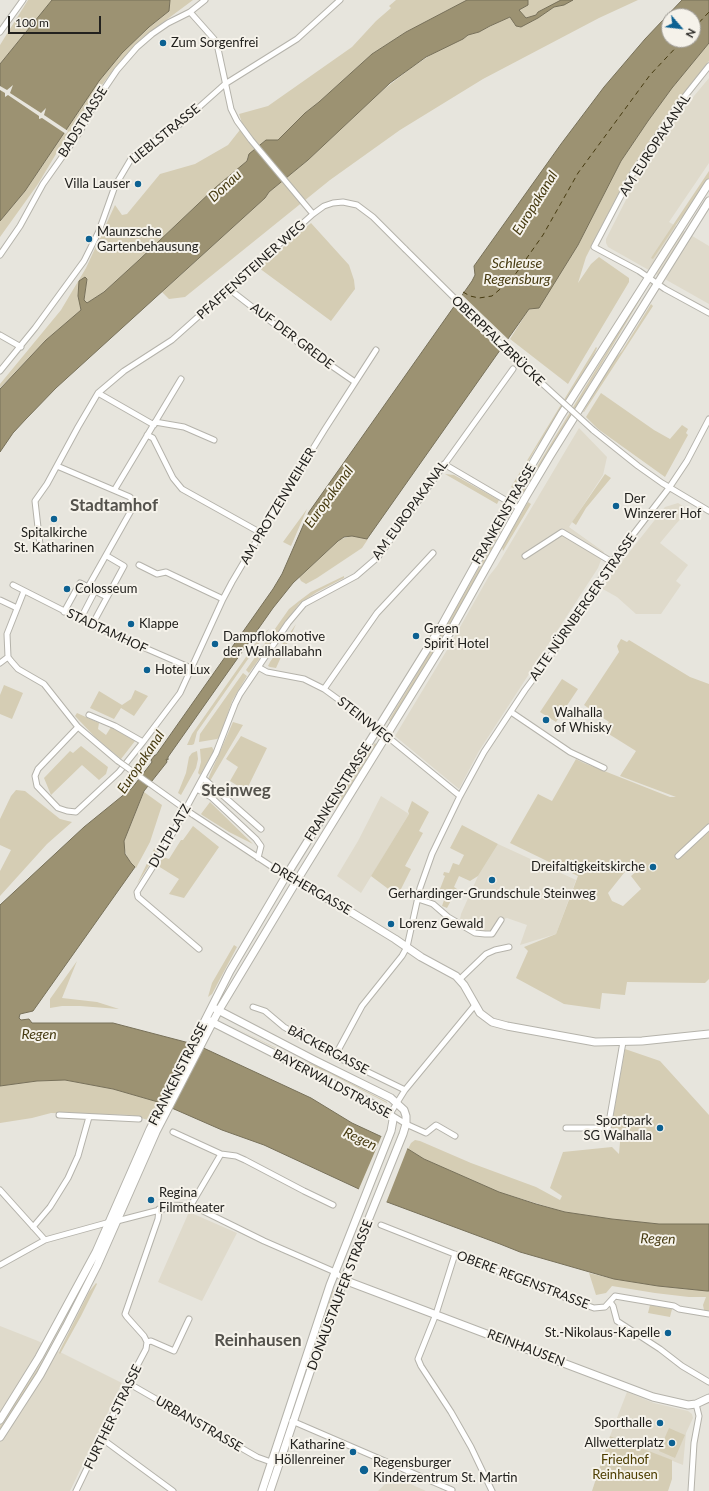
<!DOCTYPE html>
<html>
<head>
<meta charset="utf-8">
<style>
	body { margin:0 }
	#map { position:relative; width:709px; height:1491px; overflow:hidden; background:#e7e5dd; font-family:Lato,sans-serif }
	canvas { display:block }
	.north { position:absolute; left:661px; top:8px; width:40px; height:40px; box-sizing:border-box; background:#f5f2ea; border:1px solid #a19e98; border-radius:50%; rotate:118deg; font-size:11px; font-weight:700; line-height:16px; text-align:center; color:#22211e }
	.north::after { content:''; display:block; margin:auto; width:14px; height:18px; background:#0c6192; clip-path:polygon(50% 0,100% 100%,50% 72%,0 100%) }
	.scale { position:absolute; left:8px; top:16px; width:93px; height:18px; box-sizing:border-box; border:2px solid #22211e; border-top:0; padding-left:5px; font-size:12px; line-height:14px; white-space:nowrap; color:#22211e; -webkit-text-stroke:3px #f5f2ea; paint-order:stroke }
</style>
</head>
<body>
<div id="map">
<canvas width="709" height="1491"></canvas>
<div class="north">N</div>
<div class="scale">100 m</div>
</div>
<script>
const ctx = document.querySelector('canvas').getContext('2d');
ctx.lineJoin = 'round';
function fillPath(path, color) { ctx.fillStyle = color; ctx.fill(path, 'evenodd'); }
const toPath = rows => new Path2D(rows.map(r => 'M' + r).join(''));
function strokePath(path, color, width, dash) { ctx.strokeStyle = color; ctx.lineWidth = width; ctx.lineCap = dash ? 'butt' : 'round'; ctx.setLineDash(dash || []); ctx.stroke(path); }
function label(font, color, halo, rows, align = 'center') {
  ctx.font = font + ' Lato,sans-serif'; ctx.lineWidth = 4; ctx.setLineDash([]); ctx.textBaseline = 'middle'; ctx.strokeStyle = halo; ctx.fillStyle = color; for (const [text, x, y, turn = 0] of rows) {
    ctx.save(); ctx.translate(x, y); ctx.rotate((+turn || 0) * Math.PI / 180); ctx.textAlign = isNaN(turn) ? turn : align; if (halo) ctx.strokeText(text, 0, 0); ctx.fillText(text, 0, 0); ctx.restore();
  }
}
fillPath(toPath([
	[709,78,709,163,669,222,709,246,709,304,608,247,606,243,606,239,631,190,659,144,689,102],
	[579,428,607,457,603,475,569,527,604,552,598,568,479,751,459,789,395,736,447,650,489,576,497,566],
	[678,503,689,510,675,525,660,543,688,565,676,581,681,585,661,614,636,614,617,597,601,588,665,507],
	[381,796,409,814,361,893,337,876,358,841],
	[498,844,576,880,556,934,520,945,527,925,507,918,501,920,492,934,485,934,459,924,461,914,478,876],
	[189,1212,237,1233,202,1301,158,1282],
	[0,1326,38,1341,122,1383,70,1491,0,1491],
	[627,1392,654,1403,688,1411,692,1414,693,1418,686,1433,683,1465,610,1436],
	[393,1476,426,1491,378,1491]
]), '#dfdacb');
fillPath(toPath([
	[28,0,52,0,0,64,0,45],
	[170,0,193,0,142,38,114,69,95,94,62,144,38,184,0,237,0,221,25,191,99,81,122,53,149,27,169,11],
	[396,0,467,0,406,32,372,54,319,102,305,113,278,140,266,140,262,143,247,158,247,161,216,187,139,260,104,292,87,303,84,300,87,279,80,281,78,296,81,310,46,340,0,388,0,384,61,310,86,268,115,205,122,215,127,214,160,174,195,164,228,145,243,126,239,114,268,106,352,47,376,21,391,8,389,6],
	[528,0,561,0,538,12,536,15,526,18,519,10,528,5],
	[573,0,638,0,599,18,483,79,400,130,330,180,185,297,169,299,162,292,265,198,269,192,308,160,378,94,411,68,435,52,463,39,468,35,479,32,507,18,512,18,514,24,521,27,538,18,554,7,564,5],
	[709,43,709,61,675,104,650,140,630,171,586,257,578,283,591,264,599,257,629,278,629,282,568,384,510,339,529,309,539,307,578,245,621,161,648,121,672,88],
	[709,171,709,178,691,206,678,222,653,259,651,258],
	[311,223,349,265,354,280,355,289,331,321,259,268],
	[640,297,641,298,524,494,521,493],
	[651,304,653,306,584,412,583,412,612,362,622,351],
	[596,347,597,348,592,359,546,435,536,448,513,488,511,487],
	[601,393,654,430,670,439,682,425,688,429,686,433,688,435,665,477,598,429,586,417],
	[445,474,454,475,499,500,497,504],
	[605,474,611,478,586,508,576,525,572,522],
	[528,502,531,504,503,551,502,547],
	[307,509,291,546,283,542],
	[508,516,494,544,494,546,452,623,391,722,389,720,449,621],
	[352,536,360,536,368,539,362,548,317,578,306,584,301,581,299,577,333,546,341,539],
	[344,576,344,578,317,592,299,604,249,673,246,670,289,609,299,601,311,592],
	[296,624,276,668,270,667,268,666,270,662],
	[269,629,197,732,194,744,192,745,187,745,192,734,260,637],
	[621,639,627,642,629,640,690,677,709,684,709,979,705,983,627,982,625,995,602,993,600,1009,564,1004,516,978,528,951,524,947,556,934,578,876,510,843,538,794,552,801,576,759,584,763,670,797,676,797,620,776,636,751,604,731,609,722,584,705,619,652,617,646],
	[632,863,638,870,631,876,641,889,623,906,612,901,608,893],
	[243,673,247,676,232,701,220,737,217,739,199,742,200,734],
	[562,679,578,689,556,722,540,712],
	[4,685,23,693,12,719,0,714,0,695],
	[135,690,148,696,134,716,121,708,114,719,90,708,99,691,122,705,131,699],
	[77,713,99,723,98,729,106,735,111,727,135,741,121,759,95,737,75,716],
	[233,722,243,725,210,781,208,779],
	[241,736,267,748,246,791,230,781,238,767,226,759],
	[375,743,377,745,337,809,336,808,340,798],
	[81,746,108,767,106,774,99,780,82,765,51,795,44,778,70,751,73,753],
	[212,747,214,751,200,775,198,773,201,762,200,749],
	[197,751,198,759,196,768,181,795,178,793,186,773,189,757,192,753],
	[16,790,25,791,60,819,72,822,47,844,0,896,0,871,11,850,0,845,0,819,11,796],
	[144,792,162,805,150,842,136,868,131,863,127,857,124,847,124,841],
	[412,801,429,812,419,831,423,833,405,866,411,869,397,897,387,888,371,876,409,814,408,811],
	[210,802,253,844,229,832,202,815,201,814],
	[462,825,498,844,478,876,470,881,459,876,454,887,457,889,447,908,442,906,445,897,438,894,445,876,443,875,444,872,449,873,453,863,459,865,464,855,450,848],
	[193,826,219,847,184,898,169,894,179,879,158,866,163,857,169,859,181,840,183,840],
	[167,832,169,832,159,850,137,884,154,849],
	[234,945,237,947,212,994,208,997,212,983],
	[77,961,62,998,97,1002,119,1009,80,1006,62,1006,50,1008,50,999],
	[229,1025,303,1061,318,1066,387,1102,387,1103,327,1072,311,1066],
	[625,1049,660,1061,709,1115,709,1224,659,1224,612,1219,565,1212,499,1192,424,1159,408,1149,411,1143,415,1140,420,1141,471,1163,536,1187,560,1200,562,1196,550,1188,563,1152,612,1147,619,1154,621,1130,611,1128],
	[65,1080,113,1089,158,1102,148,1120,131,1115,51,1113,32,1118,0,1123,0,1086,37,1081],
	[589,1273,614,1279,658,1286,709,1291,709,1312,704,1310,703,1305,706,1297,689,1297,655,1293,612,1286,606,1293,596,1295],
	[86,1279,88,1279,54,1345,0,1433,0,1427,44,1359],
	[96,1283,97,1284,81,1316,60,1354,59,1353,60,1350,89,1292],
	[333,1290,334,1291,294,1410,318,1334],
	[650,1305,672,1309,670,1317,648,1313],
	[669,1428,685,1435,675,1458,659,1451],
	[610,1436,672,1460,672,1479,668,1491,592,1491]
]), '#d5cdb4');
const water = toPath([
	[52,0,170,0,169,11,149,27,122,53,99,81,25,191,0,221,0,64,52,0],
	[467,0,528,0,528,5,519,10,526,18,536,15,538,12,561,0,573,0,564,5,554,7,538,18,521,27,516,26,510,17,490,26,479,32,468,35,463,39,426,57,390,83,308,160,269,192,265,198,56,388,26,419,13,433,0,452,0,389,46,340,81,310,78,296,79,281,85,277,87,279,84,300,87,303,104,292,139,260,216,187,247,161,249,154,266,140,278,140,305,113,319,102,372,54,406,32,467,0],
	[682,0,709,0,709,43,672,88,648,121,621,161,578,245,539,308,529,309,367,539,352,536,344,537,338,541,293,583,273,608,168,757,168,760,166,759,167,762,144,791,124,841,125,854,131,863,135,867,33,1011,20,1014,19,1018,21,1020,29,1019,32,1023,113,1023,197,1045,311,1098,352,1123,408,1149,424,1159,499,1192,536,1204,565,1212,612,1219,659,1224,709,1224,709,1291,707,1291,658,1286,614,1279,520,1252,500,1244,387,1202,264,1145,222,1130,158,1102,113,1089,65,1080,37,1081,0,1086,0,905,84,827,132,788,139,779,152,762,151,760,155,755,156,755,273,589,282,574,309,512,472,281,475,275,474,266,561,144,604,87,645,39,682,0],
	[669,16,693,16,693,40,669,40,669,16]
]);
fillPath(water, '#9c9272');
strokePath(water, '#777059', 1);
fillPath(toPath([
	[13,85,10,93,41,113,46,108,44,115,68,131,66,134,42,118,39,119,39,116,8,95,5,97,5,93,0,90,0,86,7,90],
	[460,293,510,341,502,352,452,305],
	[382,1135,408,1147,386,1203,358,1191]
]), '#e7e5dd');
strokePath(toPath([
	[693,29,709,12],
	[463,292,470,296,479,298,492,296,512,279,543,235,578,173,650,75,683,40]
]), '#463a10', 1, [5, 4]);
const street = toPath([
	[205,0,190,12,214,39,217,44,231,109,237,121,251,140,313,214],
	[0,32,23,0],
	[709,66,678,105,634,171,594,247,639,271,665,289,709,313],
	[0,255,20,226,43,184,79,133,96,101,117,70,137,47,152,34,168,23,190,12],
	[229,289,300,344,355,382],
	[0,335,21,347],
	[0,371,35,328,84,261,99,231,115,186,131,159,142,149,179,125,225,84,297,39,340,0],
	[98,393,154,425],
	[155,422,184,427,214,440],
	[593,430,638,466,662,483,709,511],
	[147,435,153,438,173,478,182,489,261,533],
	[444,464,519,508],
	[57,466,130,497,134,503,132,509,88,587,80,583,64,612],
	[115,489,181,379],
	[40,545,35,501,47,484,78,427,98,393,124,371,172,340,313,214,324,206,333,203,343,202,357,205,373,217,405,249],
	[525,556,562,532,612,562],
	[139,565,157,574,166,572,223,599],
	[13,585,92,625,191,668],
	[24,591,7,634,8,657,11,661,18,669,44,684,78,727,118,761],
	[95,591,107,597],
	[0,600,17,608],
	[80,620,95,591,88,587],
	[92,625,124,566,107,556],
	[0,663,8,657],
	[258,667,267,672,304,679,324,689,372,724,460,796],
	[324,689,377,613,433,553],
	[511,712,570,752,604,768],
	[89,715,115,726,143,742],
	[78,727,38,769,35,776,37,786,58,808,67,811,76,812,119,772,143,742,180,693,223,599,232,582,261,533,325,429,376,350],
	[203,778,261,829],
	[197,789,211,797,256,839,261,846,258,858],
	[192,814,286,876],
	[678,856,709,827],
	[418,899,433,904,448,917,475,933,485,934,492,934,501,920],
	[199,949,138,897,137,892,164,849,216,753,235,704,240,694,288,623,304,604,356,576,378,557,513,369],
	[460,979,486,954,495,950,509,947],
	[253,1007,265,1011,284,1027,335,1056,405,1090],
	[335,1056,362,1006,402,956,407,947,420,888,432,854,460,796,484,752,525,690,554,651,612,562,669,488,687,461,709,419],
	[59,1115,139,1119],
	[566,1128,608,1128,623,1042],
	[173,1132,221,1154,236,1156,245,1160,304,1191,333,1205],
	[455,1136,436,1125,426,1133,406,1124,390,1114,405,1090,475,1005],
	[0,1190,45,1240],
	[191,1205,221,1154],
	[117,1221,175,1206,191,1205,264,1241,335,1272,344,1280],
	[381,1225,558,1295,594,1308,605,1307,615,1296,674,1306,679,1309,709,1314],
	[33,1227,50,1207,68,1178,78,1156,89,1117],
	[455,1254,436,1314,418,1359,421,1366,451,1412,471,1447,492,1491],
	[0,1265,45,1240,110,1222],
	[610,1302,613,1306,617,1321,660,1349,682,1366,709,1382],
	[147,1342,144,1336,127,1317,125,1314,158,1219,159,1209],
	[147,1342,151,1341,174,1351,189,1319],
	[128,1383,257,1457,271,1462],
	[292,1421,452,1490],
	[101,1438,173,1491],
	[76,1491,128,1383,146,1349,147,1342],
	[691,1491,694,1443,699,1416,696,1404]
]);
const secondary = toPath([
	[286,876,341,906,395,939,421,957,456,976,464,985,480,1013,492,1022,507,1026,595,1042,642,1041,709,1034],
	[214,1008,314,1060,391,1098,404,1110,406,1116,406,1124,403,1134,344,1280,310,1372,270,1491],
	[208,1020,385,1110,390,1114,393,1120,391,1131,330,1285,262,1491],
	[344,1280,653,1397,688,1405,696,1404,709,1398],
	[0,1420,39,1357,96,1252,150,1129,230,971,286,876,442,625,510,502,561,415,709,183],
	[0,1437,40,1375,66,1327,97,1266,156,1132,219,1010,296,882,449,634,525,498,550,456,709,201]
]);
strokePath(street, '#b5b3ab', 7);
strokePath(secondary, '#b5b3ab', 9);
strokePath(street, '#fff', 5);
strokePath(secondary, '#fff', 7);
const streetBridge = toPath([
	[405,249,522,365,593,430],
	[118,761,192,814]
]);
strokePath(streetBridge, '#b5b3ab', 7, []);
strokePath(streetBridge, '#fff', 5);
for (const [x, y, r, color] of [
	[163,43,4,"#0c6192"],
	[138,184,4,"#0c6192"],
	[89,239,4,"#0c6192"],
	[616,506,4,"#0c6192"],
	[54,519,4,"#0c6192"],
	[67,589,4,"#0c6192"],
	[131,624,4,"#0c6192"],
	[416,636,4,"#0c6192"],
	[215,644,4,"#0c6192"],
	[147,670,4,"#0c6192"],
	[546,720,4,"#0c6192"],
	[653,867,4,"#0c6192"],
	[492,880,4,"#0c6192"],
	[391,924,4,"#0c6192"],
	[660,1128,4,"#0c6192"],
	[151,1200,4,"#0c6192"],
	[668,1333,4,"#0c6192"],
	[660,1423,4,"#0c6192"],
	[672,1443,4,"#0c6192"],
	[353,1452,4,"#0c6192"],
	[364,1470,5,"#0c6192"]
]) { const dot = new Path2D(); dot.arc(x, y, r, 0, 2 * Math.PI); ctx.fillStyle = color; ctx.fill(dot); strokePath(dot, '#f5f2ea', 1.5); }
label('13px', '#22211e', '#f5f2ea', [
	["Zum Sorgenfrei",171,43],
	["Villa Lauser",130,184,"right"],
	["Maunzsche",97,232],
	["Gartenbehausung",97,247],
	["Der",624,499],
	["Winzerer Hof",624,514],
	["Spitalkirche",54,533,"center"],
	["St. Katharinen",54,548,"center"],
	["Colosseum",75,589],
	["Klappe",139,624],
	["Green",424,629],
	["Spirit Hotel",424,644],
	["Dampflokomotive",223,637],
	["der Walhallabahn",223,652],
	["Hotel Lux",155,670],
	["Walhalla",554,713],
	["of Whisky",554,728],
	["Dreifaltigkeitskirche",645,867,"right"],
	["Gerhardinger-Grundschule Steinweg",492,894,"center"],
	["Lorenz Gewald",399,924],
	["Sportpark",652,1121,"right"],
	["SG Walhalla",652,1136,"right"],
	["Regina",159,1193],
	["Filmtheater",159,1208],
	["St.-Nikolaus-Kapelle",660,1333,"right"],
	["Sporthalle",652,1423,"right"],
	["Allwetterplatz",664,1443,"right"],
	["Katharine",345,1445,"right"],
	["Höllenreiner",345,1460,"right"],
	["Regensburger",373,1463],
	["Kinderzentrum St. Martin",373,1478]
], 'left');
label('13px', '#22211e', '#f5f2ea', [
	["BADSTRASSE",83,122,-58],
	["LIEBLSTRASSE",165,134,-39],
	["AM EUROPAKANAL",655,145,-57],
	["PFAFFENSTEINER WEG",251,270,-42],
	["AUF DER GREDE",292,336,37],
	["OBERPFALZBRÜCKE",498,341,44],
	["AM PROTZENWEIHER",278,506,-59],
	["AM EUROPAKANAL",410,510,-54],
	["FRANKENSTRASSE",504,514,-60],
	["ALTE NÜRNBERGER STRASSE",583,607,-55],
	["STADTAMHOF",107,631,25],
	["STEINWEG",365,720,38],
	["FRANKENSTRASSE",338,792,-58],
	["DULTPLATZ",170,836,-60],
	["DREHERGASSE",311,889,30],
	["BÄCKERGASSE",328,1050,28],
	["FRANKENSTRASSE",178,1074,-63],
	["BAYERWALDSTRASSE",332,1084,28],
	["OBERE REGENSTRASSE",523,1280,21],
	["DONAUSTAUFER STRASSE",340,1295,-69],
	["REINHAUSEN",526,1348,21],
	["FURTHER STRASSE",113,1417,-64],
	["URBANSTRASSE",199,1424,30]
]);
label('13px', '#4d3d00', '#f5f2ea', [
	["Friedhof",625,1460],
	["Reinhausen",625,1475]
]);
label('italic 14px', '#463a10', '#f5f2ea', [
	["Donau",225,186,-43],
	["Europakanal",535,203,-58],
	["Schleuse",517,263],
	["Regensburg",517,279],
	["Europakanal",329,497,-54],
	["Europakanal",141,762,-56],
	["Regen",39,1034],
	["Regen",360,1139,25],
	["Regen",658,1239,1]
]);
label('bold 17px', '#54524c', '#f5f2ea', [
	["Stadtamhof",114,506],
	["Steinweg",236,791],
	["Reinhausen",258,1341]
]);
</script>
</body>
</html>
